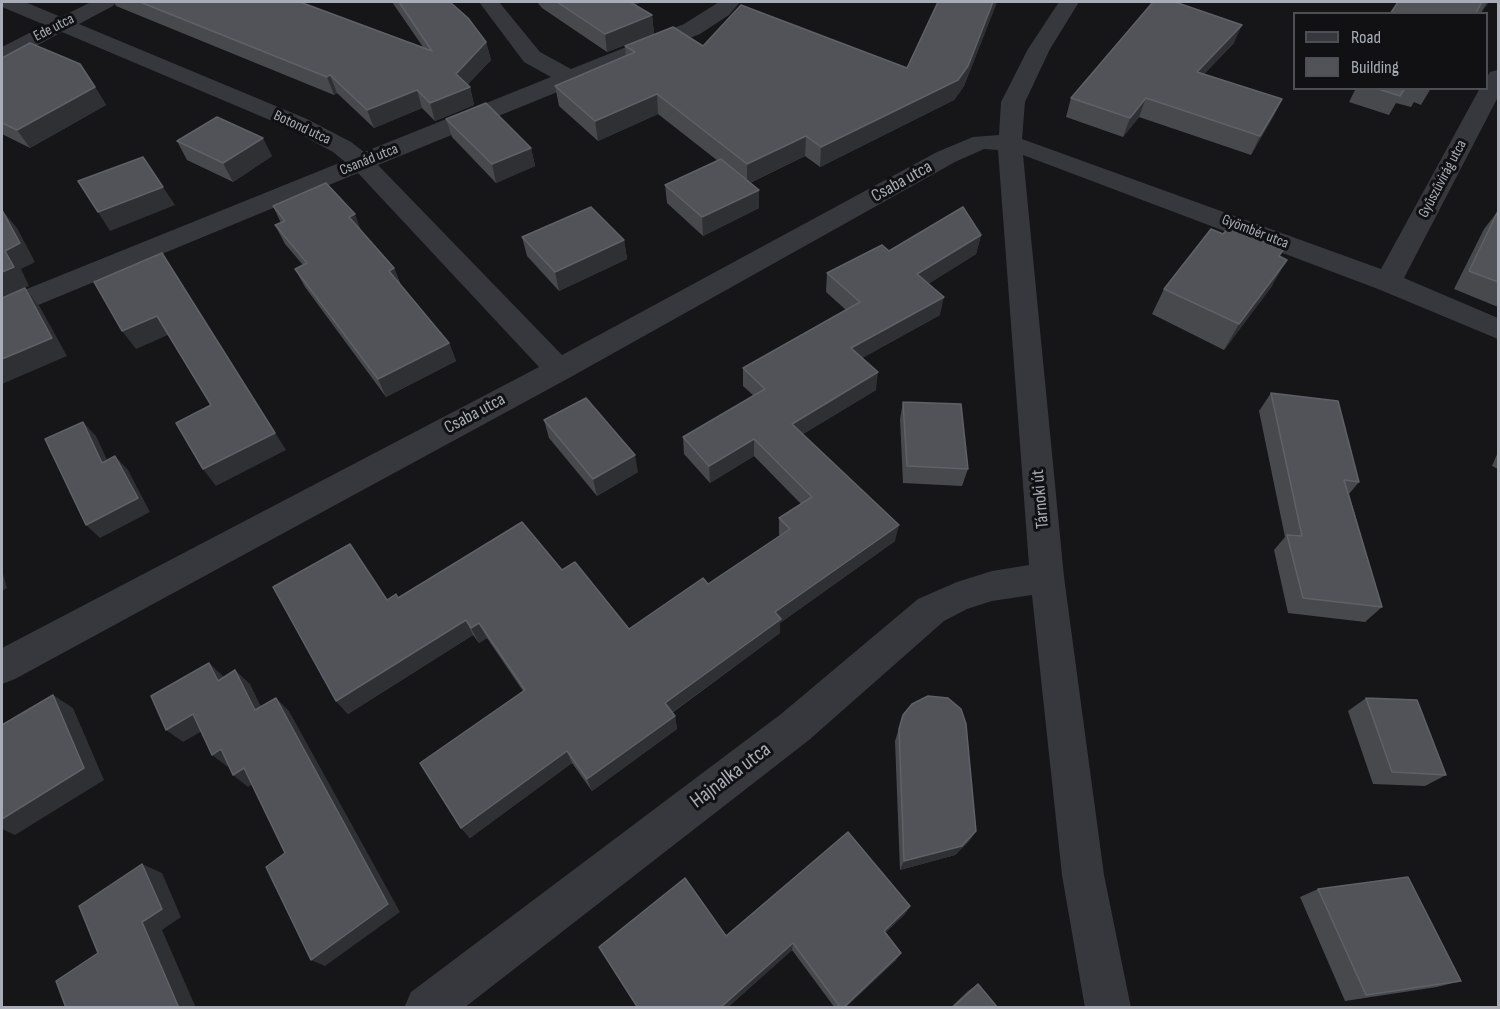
<!DOCTYPE html>
<html>
<head>
<meta charset="utf-8">
<style>
	body { margin:0 }
	#map { position:relative; width:1500px; height:1009px; overflow:hidden; background:#161618; font-family:"Sofia Sans Condensed",sans-serif }
	canvas { display:block }
	.frame { position:absolute; inset:0; border:3px solid #a8adb8; pointer-events:none }
	.legend { position:absolute; left:1293px; top:12px; width:195px; height:78px; box-sizing:border-box; background:#111113; border:2px solid #4d4f55; margin:0; padding:8px 10px; list-style:none; font-size:18px; color:#a8adb8 }
	.legend li { display:flex; align-items:center; gap:12px; height:30px }
	.legend b { width:30px; border:2px solid #4d4f55 }
</style>
</head>
<body>
<div id="map">
<canvas width="1500" height="1009"></canvas>
<div class="frame"></div>
<ul class="legend">
<li><b style="height:8px;background:#37383d"></b>Road</li>
<li><b style="height:16px;background:#525359"></b>Building</li>
</ul>
</div>
<script>
const ctx = document.querySelector('canvas').getContext('2d');
ctx.lineJoin = 'round';
const toPath = rows => new Path2D(rows.map(r => 'M' + r).join(''));
function fillPath(path, color) { ctx.fillStyle = color; ctx.fill(path, 'evenodd'); }
function strokePath(path, color, width, dash) { ctx.strokeStyle = color; ctx.lineWidth = width; ctx.lineCap = dash ? 'butt' : 'round'; ctx.setLineDash(dash || []); ctx.stroke(path); }
function label(font, color, halo, rows, align = 'center') {
  ctx.font = font + ' "Sofia Sans Condensed",sans-serif'; ctx.lineWidth = 6; ctx.setLineDash([]); ctx.textBaseline = 'middle'; ctx.strokeStyle = halo; ctx.fillStyle = color; for (const [text, x, y, turn = 0] of rows) {
    ctx.save(); ctx.translate(x, y); ctx.rotate((+turn || 0) * Math.PI / 180); ctx.textAlign = isNaN(turn) ? turn : align; if (halo) ctx.strokeText(text, 0, 0); ctx.fillText(text, 0, 0); ctx.restore();
  }
}
fillPath(toPath([
	[2,2,25,2,61,17,91,2,116,2,113,6,79,24,307,119,351,142,364,152,551,77,524,62,479,2,499,2,540,52,571,69,684,24,719,2,740,2,729,15,700,34,378,165,562,355,937,152,973,137,999,135,1001,102,1028,49,1059,2,1079,2,1050,49,1025,102,1022,139,1381,269,1480,88,1486,88,1487,77,1490,72,1498,70,1498,97,1404,278,1498,318,1498,339,1378,289,1023,155,1064,577,1104,875,1131,1008,1085,1008,1062,875,1032,595,992,601,967,609,944,621,809,740,464,1008,404,1008,411,992,781,714,918,599,957,582,992,571,1029,565,998,150,984,149,955,162,569,378,15,679,2,684,2,648,539,367,358,173,2,320,2,299,344,161,333,152,291,129,62,32,10,60,2,61,2,47,45,25,2,7,2,2]
]), '#37383d');
fillPath(toPath([
	[114,2,300,2,423,47,392,2,450,2,486,42,491,60,467,85,470,87,474,105,435,121,422,108,374,128,337,93,334,95,116,6],
	[537,2,642,2,635,5,652,15,654,34,607,52,542,8],
	[938,2,997,2,964,86,954,100,820,167,805,156,750,183,759,190,759,208,703,236,667,203,665,185,718,161,658,114,598,141,559,106,555,86,626,56,625,46,703,46,907,68],
	[1398,2,1489,2,1480,14,1390,14],
	[1234,43,1204,74,1282,99,1273,117,1251,155,1139,117,1123,137,1066,117,1071,98],
	[2,58,95,87,106,105,30,148,2,134],
	[1356,88,1431,88,1421,105,1414,102,1411,107,1396,103,1389,115,1349,102],
	[446,119,531,148,535,166,496,183,452,137],
	[177,141,272,156,233,182,187,160],
	[273,206,361,231,394,268,401,285,449,343,456,361,386,397,305,287,295,269,303,265,285,244,275,225,281,223],
	[1498,211,1498,307,1454,289,1484,229],
	[981,235,976,254,928,284,940,315,862,358,876,390,803,434,895,541,780,623,780,633,672,713,675,716,677,729,592,791,572,763,470,838,461,828,523,691,487,638,479,643,473,635,348,714,336,701,398,598,562,570,629,629,708,584,780,536,779,534,779,518,801,504,754,456,710,483,684,454,683,437,754,396,743,386,743,368,846,310,826,292,827,273,889,251],
	[522,237,624,240,627,259,559,291,527,256],
	[1279,257,1272,286,1224,350,1152,314,1164,289],
	[1271,393,1359,482,1349,494,1382,607,1365,622,1288,613,1274,550,1285,537,1259,411],
	[903,402,968,469,962,486,903,483,900,419],
	[544,420,638,472,597,496,549,438],
	[1498,452,1498,469,1492,466],
	[1366,698,1446,775,1425,786,1373,784,1348,711],
	[903,715,976,831,969,841,955,855,900,870,895,741],
	[1318,889,1461,981,1437,987,1345,1001,1300,897],
	[910,906,905,914,885,933,896,960,845,1008,835,1008,792,950,727,1008,638,1008,726,936],
	[978,984,998,1008,950,1008,968,991]
]), '#47494d');
fillPath(toPath([
	[619,2,642,2,620,12],
	[993,2,997,2,964,86,954,100,820,167,821,147],
	[1487,2,1489,2,1480,14],
	[652,15,654,34,607,52,605,34],
	[1242,25,1234,43,1189,90,1197,72],
	[486,42,491,60,462,90,470,87,474,105,435,121,430,103,456,74],
	[330,75,337,93,334,95,327,77],
	[95,87,106,105,30,148,17,130],
	[417,90,422,108,374,128,367,110],
	[657,94,658,114,598,141,595,121],
	[1146,98,1139,117,1123,137,1130,118],
	[1282,99,1273,117,1251,155,1260,136],
	[806,136,805,156,747,184,747,164],
	[263,138,272,156,233,182,223,163],
	[531,148,535,166,496,183,492,164],
	[163,187,175,205,110,231,98,212],
	[759,190,759,208,703,236,702,217],
	[2,210,17,228,35,262,21,269,29,286,2,297,2,272,5,251],
	[355,214,362,233,349,217],
	[981,235,976,254,914,293,917,274],
	[624,240,627,259,559,291,555,272],
	[1287,260,1272,286,1224,350,1239,324],
	[394,268,401,287,389,271],
	[174,272,286,450,216,486,203,469,275,433],
	[25,288,40,307,67,356,2,384,2,359],
	[944,297,940,315,848,366,851,348],
	[157,316,170,334,136,349,122,331],
	[449,343,456,361,386,397,378,379],
	[878,372,876,390,791,441,792,424],
	[83,422,96,436,115,477,102,463],
	[754,439,754,456,710,483,709,466],
	[635,455,638,472,597,496,593,479],
	[115,456,128,470,150,512,100,538,86,525],
	[899,525,895,541,780,623,780,633,667,716,665,703,775,612],
	[2,570,7,588,2,591],
	[466,620,473,635,348,714,336,701],
	[479,623,487,638,479,643,471,628],
	[209,663,224,677,218,681],
	[235,670,250,684,269,723,255,710],
	[53,695,73,708,104,780,15,835,2,829,2,819],
	[276,698,289,711,400,912,325,966,311,960],
	[193,714,209,727,183,742,166,730],
	[675,716,677,729,592,791,587,779],
	[221,749,236,761,228,767,212,755],
	[567,751,572,763,470,838,461,828],
	[244,768,259,780,248,787,233,775],
	[976,831,969,841,955,855,900,870,904,861],
	[142,864,162,873,181,917,162,930,196,1008,179,1008,142,922],
	[910,906,905,914,879,938,884,931],
	[793,943,792,950,727,1008,720,1008],
	[901,953,896,960,845,1008,843,1008]
]), '#2f3033');
const building = toPath([
	[140,2,300,2,432,51,399,2,450,2,468,18,486,42,456,74,470,87,430,103,417,90,367,110,330,75,327,77,140,2],
	[557,2,630,2,652,15,605,34,557,2],
	[938,2,993,2,968,66,958,80,821,147,806,136,747,164,657,94,595,121,555,86,635,52,625,46,673,27,703,46,741,5,907,68,938,2],
	[1153,2,1175,2,1242,25,1197,72,1282,99,1260,136,1146,98,1130,118,1071,98,1153,2],
	[1398,2,1482,2,1475,14,1390,14,1398,2],
	[30,43,80,64,95,87,17,130,2,123,2,58,30,43],
	[1375,88,1405,88,1400,96,1375,88],
	[486,103,531,148,492,164,446,119,486,103],
	[217,117,263,138,223,163,177,141,217,117],
	[143,157,163,187,98,212,78,181,143,157],
	[721,159,759,190,702,217,665,185,721,159],
	[326,183,355,214,349,217,394,268,389,271,449,343,378,379,295,269,307,263,275,225,285,221,273,206,326,183],
	[591,207,624,240,555,272,522,237,591,207],
	[963,207,981,235,917,274,944,297,851,348,878,372,792,424,899,525,775,612,781,619,665,703,675,716,587,779,567,751,461,828,420,763,525,690,479,623,471,628,466,620,336,701,273,587,350,544,387,600,396,594,398,598,522,522,562,570,575,562,629,629,703,578,708,584,790,529,779,518,812,497,754,439,709,466,683,437,765,389,743,368,860,302,827,273,882,245,889,251,963,207],
	[2,210,20,243,5,251,14,267,2,272,2,210],
	[1498,211,1498,282,1469,271,1498,211],
	[1229,227,1283,250,1279,256,1287,260,1239,324,1164,289,1211,229,1223,234,1229,227],
	[162,253,275,433,203,469,176,423,211,405,157,316,122,331,94,282,162,253],
	[25,288,52,338,2,359,2,298,25,288],
	[1271,393,1338,401,1359,482,1344,480,1382,607,1303,598,1287,535,1302,536,1271,393],
	[586,398,635,455,593,479,544,420,586,398],
	[903,402,961,404,968,469,907,466,903,402],
	[83,422,102,463,115,456,138,498,86,525,45,439,83,422],
	[209,663,218,681,235,670,255,710,276,698,388,904,311,960,266,867,285,853,244,768,233,775,221,749,212,755,193,714,166,730,151,696,209,663],
	[53,695,84,768,2,819,2,725,53,695],
	[928,696,948,698,961,709,966,724,976,831,962,846,904,861,899,729,903,715,912,704,928,696],
	[1366,698,1417,700,1446,775,1392,772,1366,698],
	[848,832,910,906,884,931,901,953,843,1008,841,1008,793,943,720,1008,638,1008,599,947,685,878,726,936,848,832],
	[142,864,162,909,142,922,179,1008,66,1008,56,981,98,953,79,906,142,864],
	[1408,877,1461,981,1366,995,1318,889,1408,877],
	[978,984,998,1008,952,1008,978,984]
]);
fillPath(building, '#525359');
strokePath(building, '#5f6168', 1.5);
label('15px', '#a8adb8', '#111113', [
	["Ede utca",54,28,-27],
	["Botond utca",302,128,25],
	["Csanád utca",369,160,-22],
	["Gyűszűvirág utca",1443,179,-62],
	["Gyömbér utca",1255,232,21]
]);
label('18px', '#a8adb8', '#111113', [
	["Csaba utca",902,182,-29],
	["Csaba utca",475,414,-28],
	["Tárnoki út",1041,499,-95]
]);
label('21px', '#a8adb8', '#111113', [
	["Hajnalka utca",731,776,-37]
]);
</script>
</body>
</html>
